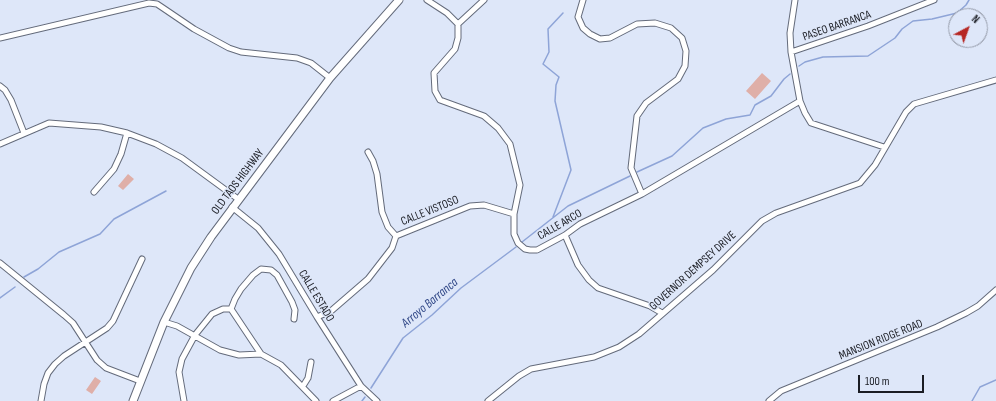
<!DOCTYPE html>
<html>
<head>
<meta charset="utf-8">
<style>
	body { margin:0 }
	#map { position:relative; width:996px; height:401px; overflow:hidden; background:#dee7f9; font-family:"Sofia Sans Condensed",sans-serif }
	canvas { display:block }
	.north { position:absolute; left:948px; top:8px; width:40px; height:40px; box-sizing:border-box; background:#dee7f9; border:1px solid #9096a4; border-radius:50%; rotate:41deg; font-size:11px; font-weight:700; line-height:16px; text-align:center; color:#1b1d24 }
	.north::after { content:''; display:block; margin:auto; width:14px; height:18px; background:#b62723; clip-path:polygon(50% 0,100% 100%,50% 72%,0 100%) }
	.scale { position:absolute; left:858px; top:375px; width:66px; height:18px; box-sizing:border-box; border:2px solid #1b1d24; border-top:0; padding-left:5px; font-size:12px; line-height:14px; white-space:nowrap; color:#1b1d24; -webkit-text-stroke:3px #dee7f9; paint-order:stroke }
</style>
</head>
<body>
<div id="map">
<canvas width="996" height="401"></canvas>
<div class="north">N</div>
<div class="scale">100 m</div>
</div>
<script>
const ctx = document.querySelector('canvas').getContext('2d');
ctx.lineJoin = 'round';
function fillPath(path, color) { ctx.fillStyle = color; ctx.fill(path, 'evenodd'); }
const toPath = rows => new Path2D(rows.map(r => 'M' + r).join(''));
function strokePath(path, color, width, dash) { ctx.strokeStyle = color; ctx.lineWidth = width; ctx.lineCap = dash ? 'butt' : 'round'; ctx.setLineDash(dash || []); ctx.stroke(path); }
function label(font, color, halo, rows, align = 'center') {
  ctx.font = font + ' "Sofia Sans Condensed",sans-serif'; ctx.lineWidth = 3; ctx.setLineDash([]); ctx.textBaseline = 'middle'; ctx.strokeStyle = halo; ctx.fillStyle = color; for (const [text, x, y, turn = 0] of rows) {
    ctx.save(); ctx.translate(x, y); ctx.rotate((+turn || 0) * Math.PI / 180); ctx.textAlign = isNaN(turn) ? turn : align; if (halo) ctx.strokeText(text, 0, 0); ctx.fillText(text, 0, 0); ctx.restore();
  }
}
fillPath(toPath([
	[762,73,771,81,755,99,746,91],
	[128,174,134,179,123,190,118,186],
	[95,377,101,381,92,394,86,390]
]), '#dfafa8');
strokePath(toPath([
	[799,66,805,62,823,57,868,56,895,38,902,29,913,21,932,19,957,13,966,5,969,0],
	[637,172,672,156,703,128,726,119,750,115,755,105,771,96,784,79,790,74],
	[553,217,571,170,555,101,556,85,559,77,543,64,549,52,548,29,563,13],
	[522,242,568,206,630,176],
	[24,277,38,269,59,252,100,234,114,219,166,191],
	[0,298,15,287],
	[371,388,403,338,432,315,461,288,516,247],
	[362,401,365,397],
	[972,401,980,387,996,380]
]), '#8ea4d7', 1.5);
const street = toPath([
	[427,0,447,13,458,24,458,38,455,49,434,73,435,91,440,100,484,116,498,128,510,144,520,185,514,214,514,234,518,243,525,249,530,250,537,250,565,235,580,224,642,194,800,101],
	[583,0,578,17,583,28,590,34,600,39,610,38,637,24,655,23,671,28,682,38,686,51,685,66,678,79,646,103,637,116,631,168,642,194],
	[795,0,790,33,791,52,800,101,805,113,811,123,884,147],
	[458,24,484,0],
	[0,38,149,3,157,4,163,8,194,29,229,48,241,52,297,58,311,63,330,78],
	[791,52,868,26,934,0],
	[0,86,5,90,11,100,24,133],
	[0,144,49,123,101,127,127,133,156,144,182,158,238,199],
	[368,152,373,161,377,174,382,212,388,227,396,236],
	[94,192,114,169,121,154,127,133],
	[232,207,258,228,279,254,317,317,361,386,377,401],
	[565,235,578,265,589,280,598,288,650,306,662,313],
	[0,263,64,315,73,323,97,360,106,368,140,381],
	[317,317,331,311,368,279,392,248,396,236,470,206,484,205,514,214],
	[294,319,295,310,292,302,277,275,271,270,261,269,253,275,241,289,235,299,231,309,261,354,281,365,316,401],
	[164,322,177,326,220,350,239,355,261,354],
	[303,386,308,378,311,362],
	[41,401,44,384,48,373,55,364,64,356,107,328,113,321,142,259],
	[184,401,179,372,182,359,195,335,212,314,223,309,231,309],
	[333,401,361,386],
	[488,401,519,376,531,369,594,357,619,347,639,334,713,270,762,221,776,213,860,183,875,165,906,112,914,104,996,80],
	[769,401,781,391,937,327,966,313,978,306,996,290]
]);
const secondary = toPath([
	[133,401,164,322,191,268,211,237,330,78,399,0]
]);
strokePath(street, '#646b7b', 7);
strokePath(secondary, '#646b7b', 9);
strokePath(street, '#fff', 5);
strokePath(secondary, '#fff', 7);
label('12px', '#1b1d24', '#dee7f9', [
	["PASEO BARRANCA",837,26,-19],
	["OLD TAOS HIGHWAY",238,182,-53],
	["CALLE VISTOSO",430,211,-22],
	["CALLE ARCO",560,225,-30],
	["GOVERNOR DEMPSEY DRIVE",693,271,-42],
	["CALLE ESTADO",316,296,59],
	["MANSION RIDGE ROAD",881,340,-22]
]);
label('italic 13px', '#324988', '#dee7f9', [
	["Arroyo Barranca",430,303,-40]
]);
</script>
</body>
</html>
